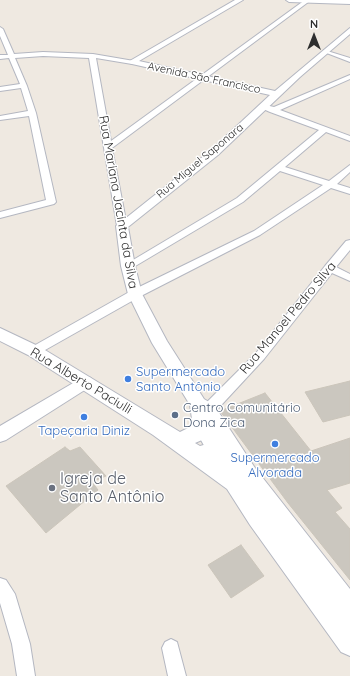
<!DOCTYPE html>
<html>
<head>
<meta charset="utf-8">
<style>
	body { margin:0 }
	#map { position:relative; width:350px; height:676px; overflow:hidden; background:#efe9e1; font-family:Quicksand,sans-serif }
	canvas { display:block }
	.north { position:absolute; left:294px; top:16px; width:40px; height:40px; -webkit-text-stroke:3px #fff; paint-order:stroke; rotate:0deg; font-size:11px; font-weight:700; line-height:16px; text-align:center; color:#2e2e2e }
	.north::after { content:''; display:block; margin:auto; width:14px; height:18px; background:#2e2e2e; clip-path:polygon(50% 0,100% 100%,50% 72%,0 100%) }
</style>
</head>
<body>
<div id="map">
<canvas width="350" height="676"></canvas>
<div class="north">N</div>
</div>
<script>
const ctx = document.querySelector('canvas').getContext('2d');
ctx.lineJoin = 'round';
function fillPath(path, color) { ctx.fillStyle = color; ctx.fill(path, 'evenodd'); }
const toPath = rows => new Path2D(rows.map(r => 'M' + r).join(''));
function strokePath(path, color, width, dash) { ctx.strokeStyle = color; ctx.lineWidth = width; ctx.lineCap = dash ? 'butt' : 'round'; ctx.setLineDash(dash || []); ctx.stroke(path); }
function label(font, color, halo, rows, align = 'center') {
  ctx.font = font + ' Quicksand,sans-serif'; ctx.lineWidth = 3; ctx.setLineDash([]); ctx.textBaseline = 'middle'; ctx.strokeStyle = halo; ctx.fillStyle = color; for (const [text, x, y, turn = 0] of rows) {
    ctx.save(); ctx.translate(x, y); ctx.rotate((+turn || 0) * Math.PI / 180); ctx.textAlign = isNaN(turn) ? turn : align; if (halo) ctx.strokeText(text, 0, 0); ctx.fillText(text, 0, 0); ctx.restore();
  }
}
const building = toPath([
	[350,381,350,415,323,422,305,392,350,381],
	[265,393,311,451,350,438,350,483,327,490,342,508,335,512,350,529,350,580,288,503,220,411,265,393],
	[65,447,70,451,80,447,106,476,92,482,98,490,46,533,6,486,65,447],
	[241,545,264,576,231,598,208,565,241,545]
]);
fillPath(building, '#cbc7bf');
strokePath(building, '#cbc5ba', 1);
const minor = toPath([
	[305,0,311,0,112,148,127,226,122,229,117,226,89,58,43,56,15,58,27,86,36,113,56,202,54,204,0,218,0,212,46,200,29,116,0,120,0,116,28,111,21,88,0,91,0,87,20,84,9,58,0,59,0,55,8,55,0,36,0,27,3,29,14,54,43,52,93,54,134,61,134,63,132,64,96,58,111,141,305,0],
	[324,50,350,58,350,62,324,52,324,50],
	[350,75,350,79,280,110,350,136,350,141,326,132,285,167,329,181,350,165,350,172,337,184,350,188,350,194,331,188,260,235,139,297,38,354,30,354,28,351,30,348,131,291,254,231,323,185,280,171,243,202,132,268,128,269,123,266,237,198,319,130,270,112,261,108,261,104,274,107,350,75],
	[350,240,350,250,336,267,350,274,350,281,332,273,264,359,213,414,208,415,203,414,201,410,203,406,256,353,325,266,346,241,350,240],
	[0,578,6,580,15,594,30,644,35,676,17,676,12,644,0,603,0,578],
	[171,639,177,642,186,676,168,676,162,648,165,642,171,639]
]);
const tertiary = toPath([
	[235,0,243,0,139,61,275,91,350,28,350,34,300,77,218,155,128,227,135,266,142,294,167,341,204,399,214,405,255,468,257,474,255,480,248,482,241,480,230,460,227,465,221,468,215,465,193,426,190,405,152,343,128,294,121,266,116,226,210,151,270,95,132,64,128,62,235,0],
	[286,0,350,0,350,4,289,2,286,0],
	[85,376,91,378,93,382,91,386,6,440,0,442,0,426,85,376]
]);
const secondary = toPath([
	[0,328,40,347,180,432,188,428,195,420,202,418,209,420,212,426,209,432,202,440,195,443,200,446,207,444,214,446,255,468,350,589,350,656,341,652,250,525,227,489,153,435,28,355,0,341,0,328]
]);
strokePath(minor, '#b4b7c1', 2);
strokePath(tertiary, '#b4b7c1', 2);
strokePath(secondary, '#b4b7c1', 2);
fillPath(minor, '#fff');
fillPath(tertiary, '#fff');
fillPath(secondary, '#fff');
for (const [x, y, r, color] of [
	[128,379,4,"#3f7fe0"],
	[175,415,4,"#5c6f8a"],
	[84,417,4,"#3f7fe0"],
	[275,444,4,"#3f7fe0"],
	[52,488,4,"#6b7280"]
]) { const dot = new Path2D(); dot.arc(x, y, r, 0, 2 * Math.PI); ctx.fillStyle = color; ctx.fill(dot); strokePath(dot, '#fff', 1.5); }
label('11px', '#2e2e2e', '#fff', [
	["Avenida São Francisco",204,78,12],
	["Rua Miguel Saponara",200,161,-40]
]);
label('13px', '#2e2e2e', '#fff', [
	["Rua Mariana Jacinta da Silva",118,202,80],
	["Rua Manoel Pedro Silva",288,318,-50],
	["Rua Alberto Paciulli",81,381,31]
]);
label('13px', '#366cbe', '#fff', [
	["Supermercado",136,372,"left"],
	["Santo Antônio",136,387,"left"],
	["Tapeçaria Diniz",84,431],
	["Supermercado",275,458],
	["Alvorada",275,473]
]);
label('13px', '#4e5e75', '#fff', [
	["Centro Comunitário",183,408],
	["Dona Zica",183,423]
], 'left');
label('16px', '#5b616d', '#fff', [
	["Igreja de",60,479],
	["Santo Antônio",60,497]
], 'left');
</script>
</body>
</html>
